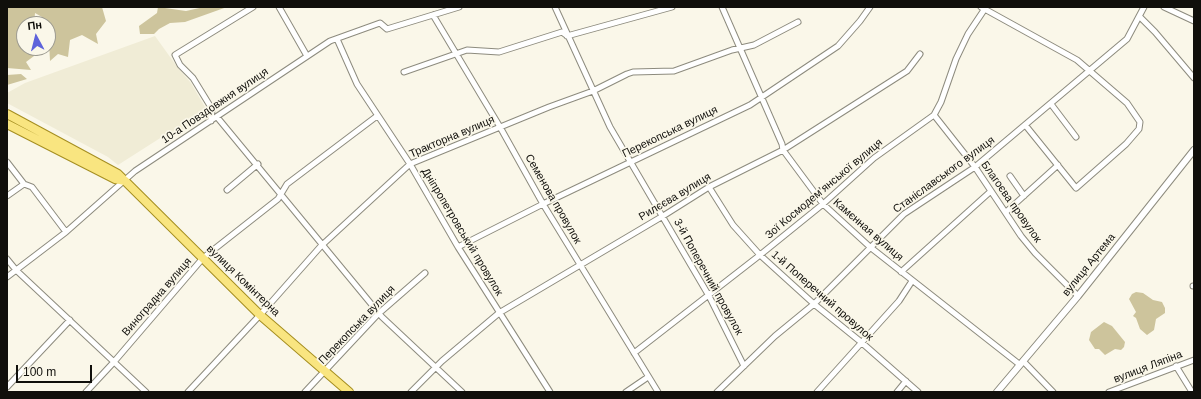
<!DOCTYPE html>
<html>
<head>
<meta charset="utf-8">
<style>
	body { margin:0 }
	#map { position:relative; width:1201px; height:399px; overflow:hidden; background:#faf7e9; font-family:Helvetica,sans-serif }
	canvas { display:block }
	.frame { position:absolute; inset:0; border:8px solid #100f0b; pointer-events:none }
	.north { position:absolute; left:16px; top:16px; width:40px; height:40px; box-sizing:border-box; background:#faf7e9; border:1px solid #9c9a90; border-radius:50%; rotate:353deg; font-size:11px; font-weight:700; line-height:16px; text-align:center; color:#100f0b }
	.north::after { content:''; display:block; margin:auto; width:14px; height:18px; background:#5e63db; clip-path:polygon(50% 0,100% 100%,50% 72%,0 100%) }
	.scale { position:absolute; left:16px; top:365px; width:76px; height:18px; box-sizing:border-box; border:2px solid #100f0b; border-top:0; padding-left:5px; font-size:12px; line-height:14px; white-space:nowrap; color:#100f0b; -webkit-text-stroke:3px #faf7e9; paint-order:stroke }
</style>
</head>
<body>
<div id="map">
<canvas width="1201" height="399"></canvas>
<div class="frame"></div>
<div class="north">Пн</div>
<div class="scale">100 m</div>
</div>
<script>
const ctx = document.querySelector('canvas').getContext('2d');
ctx.lineJoin = 'round';
function fillPath(path, color) { ctx.fillStyle = color; ctx.fill(path, 'evenodd'); }
const toPath = rows => new Path2D(rows.map(r => 'M' + r).join(''));
function strokePath(path, color, width, dash) { ctx.strokeStyle = color; ctx.lineWidth = width; ctx.lineCap = dash ? 'butt' : 'round'; ctx.setLineDash(dash || []); ctx.stroke(path); }
function label(font, color, halo, rows, align = 'center') {
  ctx.font = font + ' Helvetica,sans-serif'; ctx.lineWidth = 3.5; ctx.setLineDash([]); ctx.textBaseline = 'middle'; ctx.strokeStyle = halo; ctx.fillStyle = color; for (const [text, x, y, turn = 0] of rows) {
    ctx.save(); ctx.translate(x, y); ctx.rotate((+turn || 0) * Math.PI / 180); ctx.textAlign = isNaN(turn) ? turn : align; if (halo) ctx.strokeText(text, 0, 0); ctx.fillText(text, 0, 0); ctx.restore();
  }
}
fillPath(toPath([
	[155,36,178,68,191,83,209,114,172,137,165,135,118,165,108,157,7,103,7,93,25,83]
]), '#f0ecd6');
fillPath(toPath([
	[7,7,102,7,106,21,96,34,98,44,82,35,70,40,68,57,58,54,50,61,48,24,41,24,42,17,35,13,34,24,24,24,24,48,35,48,34,56,26,62,31,70,7,68],
	[158,7,186,11,204,7,227,7,185,22,170,23,159,29,154,34,140,34,139,26,157,13],
	[21,74,27,79,7,85,7,75],
	[1136,292,1143,293,1153,300,1162,302,1165,308,1165,313,1156,319,1154,330,1147,335,1140,329,1136,318,1133,316,1136,312,1129,299,1132,294],
	[1104,322,1112,326,1125,342,1124,347,1121,350,1115,349,1105,355,1099,349,1095,349,1089,340,1091,332]
]), '#cdc49c');
const minor = toPath([
	[279,7,307,56],
	[555,7,610,127,709,296,744,366],
	[722,7,782,144,783,150,823,204,870,247,1019,364],
	[981,7,1077,60,1127,103,1140,122,1139,129,1126,144,1076,188,1026,126],
	[1164,7,1194,21],
	[433,15,500,127,543,204,658,392],
	[1140,17,1155,32,1194,78],
	[567,36,672,7],
	[337,39,357,84,410,164,458,247,550,392],
	[404,72,467,50,499,52,562,32,566,35],
	[1051,104,1076,137],
	[934,115,975,167,1021,236,1035,253,1078,296],
	[217,117,382,317,462,392],
	[211,121,212,109,193,78,180,65,175,55,253,7],
	[7,162,24,184,32,187,66,232],
	[1010,176,1024,196],
	[709,187,733,225,760,255,814,304,861,342,918,392],
	[227,190,258,164],
	[7,196,24,184],
	[1006,212,1058,165],
	[458,247,543,204,750,105,838,46,860,21,870,7],
	[7,259,16,270,146,392],
	[901,272,991,191],
	[7,277,66,232,135,171,330,41,380,23,387,29,459,7],
	[1193,286,1194,286],
	[634,353,760,255,823,204,874,158,934,115,941,102,956,59,968,34,986,7],
	[1023,361,1053,392],
	[1176,366,1192,392],
	[7,387,70,320],
	[86,392,113,363,203,258,278,199,287,184,377,116],
	[188,392,260,315,321,246,410,164,549,107,593,91,627,74,633,72,674,71,732,50,754,45,798,22],
	[305,392,378,314,425,273],
	[411,392,442,361,499,313,663,216,709,187,783,150,907,71,920,54],
	[626,392,648,377],
	[717,392,775,336,814,304,904,214,975,167,1127,39,1144,7],
	[817,392,899,301,912,281],
	[897,392,906,381],
	[1109,392,1194,360]
]);
const tertiary = toPath([
	[997,392,1078,296,1194,150]
]);
const primary = toPath([
	[7,114,118,174,260,315,349,392],
	[7,124,115,179,125,181]
]);
strokePath(minor, '#8d8b7e', 7);
strokePath(tertiary, '#8d8b7e', 8);
strokePath(primary, '#a58e20', 10);
strokePath(minor, '#fff', 5);
strokePath(tertiary, '#fff', 6);
strokePath(primary, '#f9e580', 8);
label('11px', '#100f0b', '#faf7e9', [
	["10-а Повздовжня вулиця",215,106,-34],
	["Перекопська вулиця",670,132,-26],
	["Тракторна вулиця",452,137,-23],
	["Станіславського вулиця",944,175,-36],
	["Зої Космодем’янської вулиця",824,189,-40],
	["Рилєєва вулиця",675,197,-31],
	["Семенова провулок",553,199,60],
	["Благоєва провулок",1011,202,55],
	["Камєнная вулиця",868,230,41],
	["Дніпропетровський провулок",462,232,59],
	["вулиця Артема",1089,265,-51],
	["3-й Поперечний провулок",708,277,61],
	["вулиця Комінтерна",243,281,44],
	["1-й Поперечний провулок",822,296,41],
	["Виноградна вулиця",157,297,-49],
	["Перекопська вулиця",357,325,-46],
	["вулиця Ляпіна",1148,367,-21]
]);
</script>
</body>
</html>
